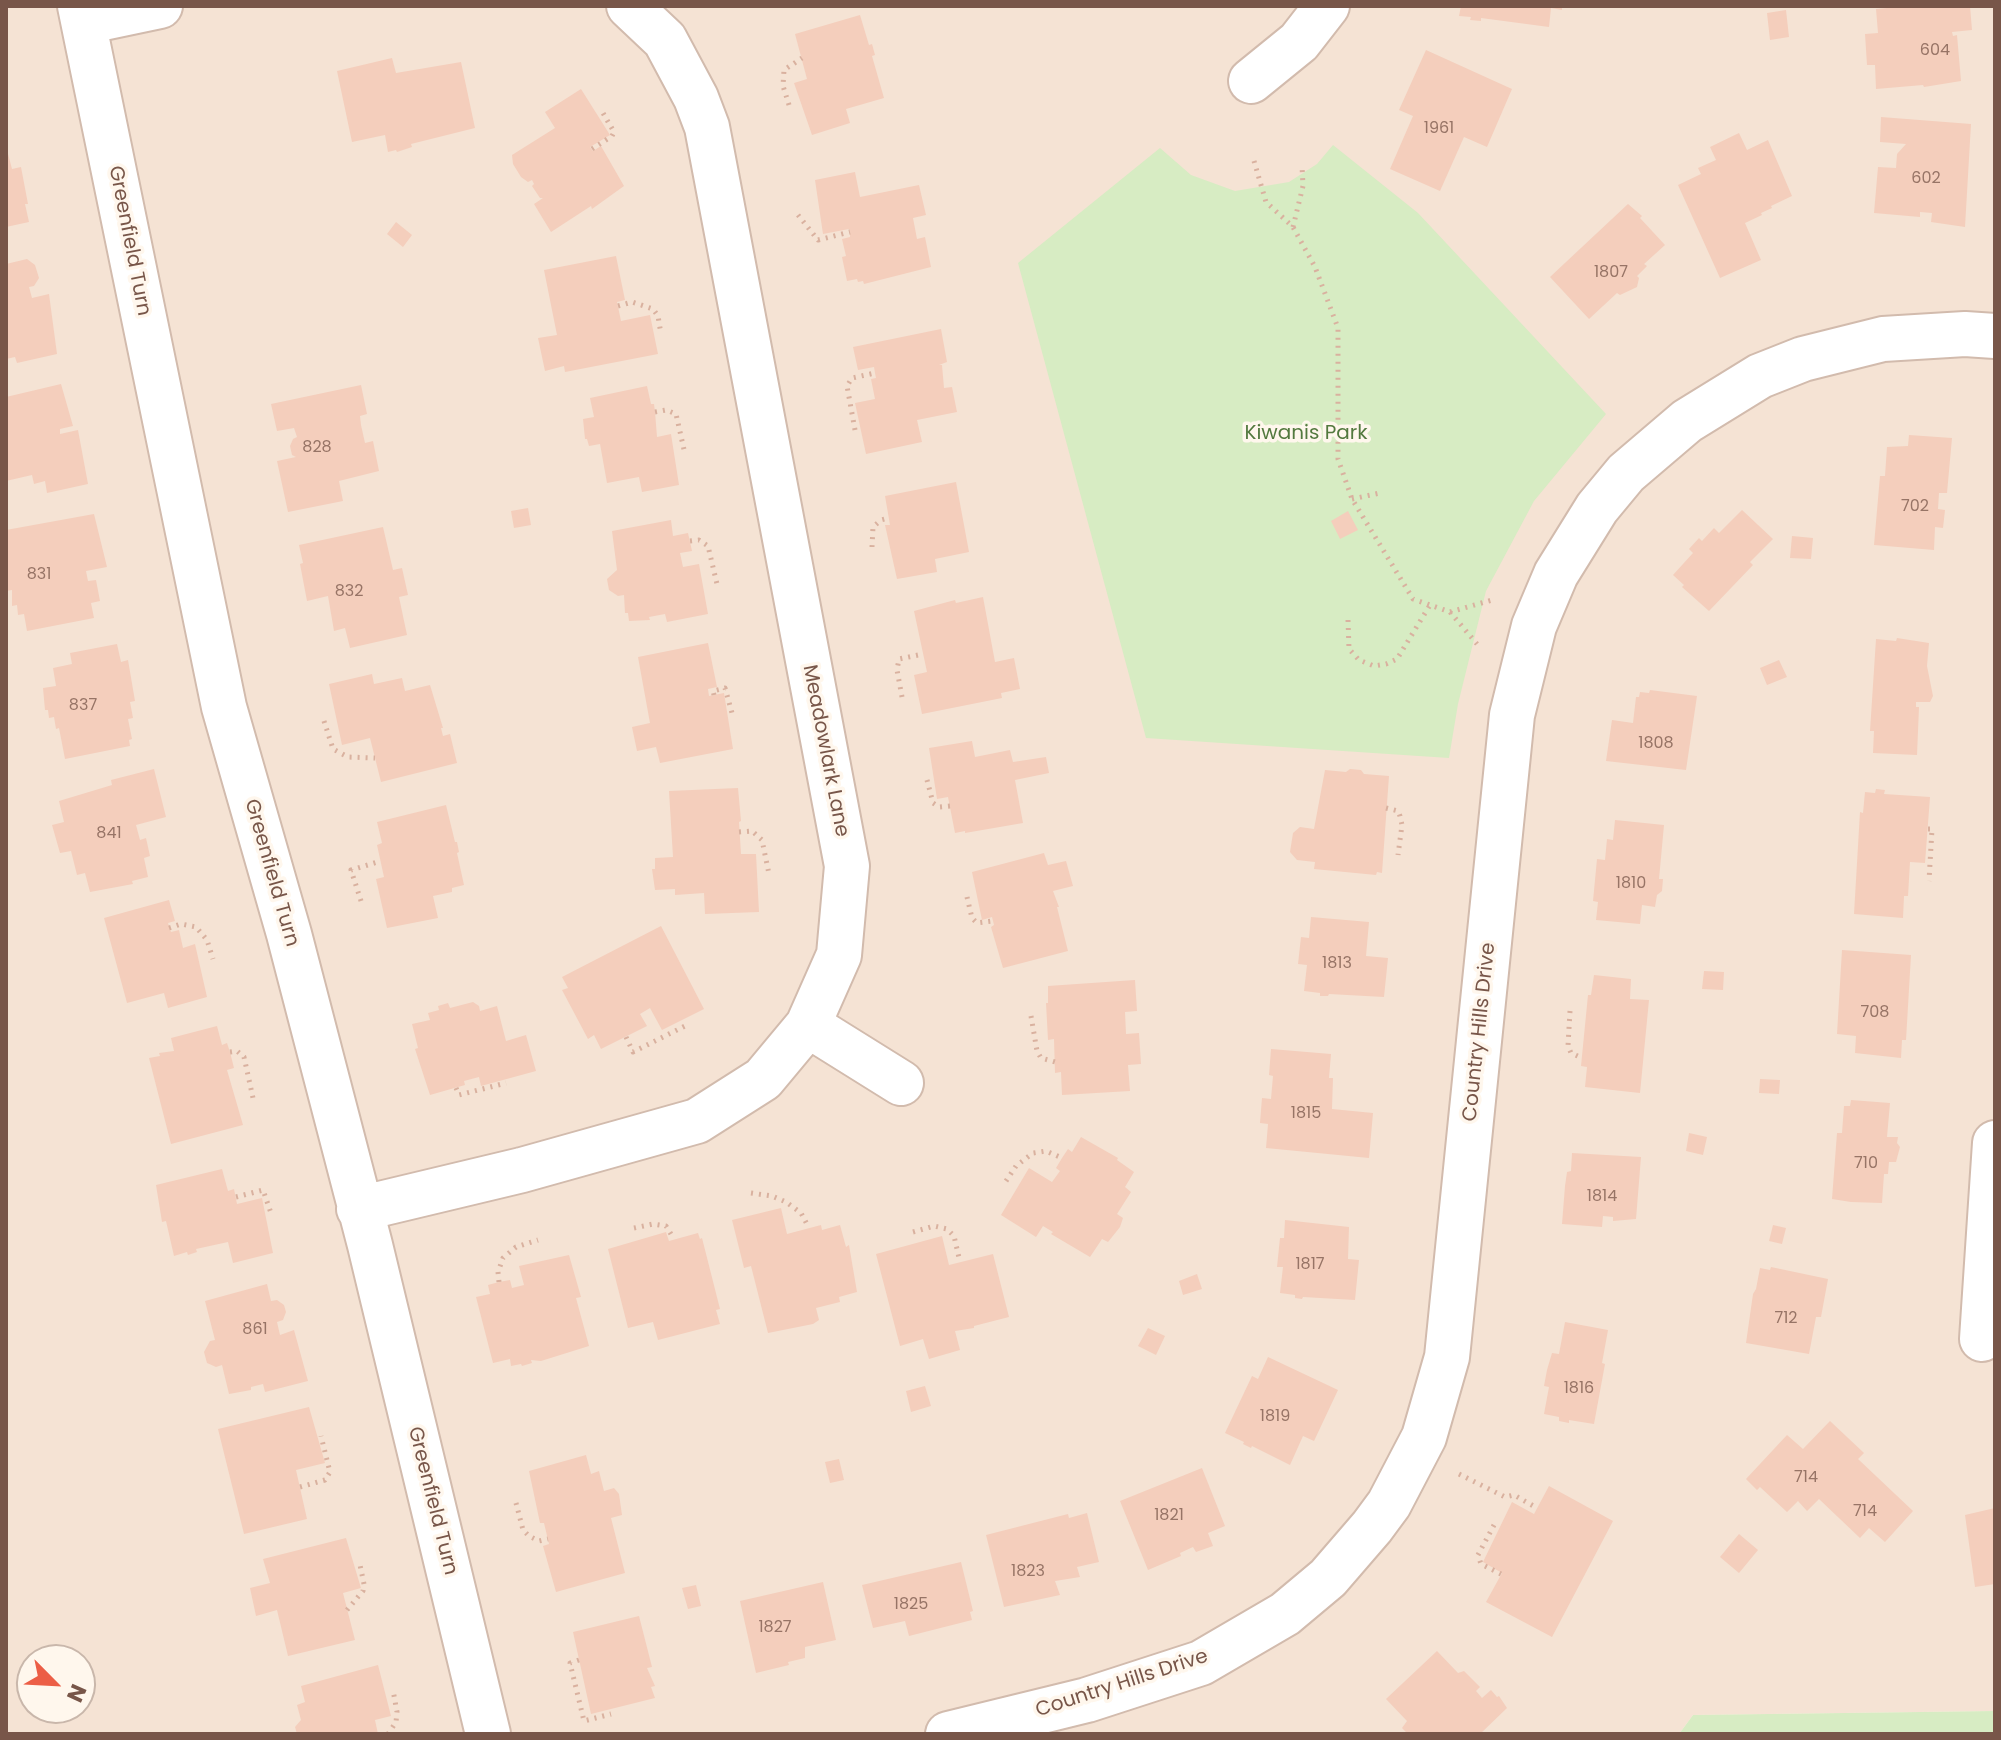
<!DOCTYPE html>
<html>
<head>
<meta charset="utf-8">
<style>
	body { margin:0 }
	#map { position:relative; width:2001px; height:1740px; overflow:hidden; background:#fdf2e6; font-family:Poppins,sans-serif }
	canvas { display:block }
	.frame { position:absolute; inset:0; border:8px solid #785649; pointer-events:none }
	.north { position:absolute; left:16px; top:1644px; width:80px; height:80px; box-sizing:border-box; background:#fff7ed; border:2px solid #c9b7ab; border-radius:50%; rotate:114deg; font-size:22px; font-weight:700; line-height:32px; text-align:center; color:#785649 }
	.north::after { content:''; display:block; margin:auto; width:28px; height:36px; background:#ec5e46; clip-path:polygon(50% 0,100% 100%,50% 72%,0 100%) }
</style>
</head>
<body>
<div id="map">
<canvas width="2001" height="1740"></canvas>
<div class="frame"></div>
<div class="north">N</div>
</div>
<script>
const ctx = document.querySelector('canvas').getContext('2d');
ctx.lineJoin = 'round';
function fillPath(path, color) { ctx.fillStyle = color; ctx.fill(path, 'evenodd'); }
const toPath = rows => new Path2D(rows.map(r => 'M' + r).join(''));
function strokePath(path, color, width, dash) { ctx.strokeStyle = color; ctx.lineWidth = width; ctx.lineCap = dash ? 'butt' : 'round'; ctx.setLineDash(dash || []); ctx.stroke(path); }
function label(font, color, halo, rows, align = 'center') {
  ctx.font = font + ' Poppins,sans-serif'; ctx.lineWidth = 7; ctx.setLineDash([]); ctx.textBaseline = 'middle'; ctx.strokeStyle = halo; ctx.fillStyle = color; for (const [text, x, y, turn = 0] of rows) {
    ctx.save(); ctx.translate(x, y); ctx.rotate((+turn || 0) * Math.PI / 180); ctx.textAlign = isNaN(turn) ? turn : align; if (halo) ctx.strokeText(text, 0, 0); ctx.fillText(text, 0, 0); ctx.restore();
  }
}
fillPath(toPath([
	[6,6,1995,6,1995,1711,1693,1715,1679,1734,6,1734],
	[32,1660,80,1660,80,1708,32,1708]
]), '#f5e3d4');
fillPath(toPath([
	[1333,145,1418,213,1606,414,1534,501,1486,591,1458,704,1449,758,1146,738,1018,263,1160,148,1191,175,1235,191,1289,182,1317,164],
	[1995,1711,1995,1734,1679,1734,1693,1715]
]), '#d7ecc3');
fillPath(toPath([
	[1461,6,1562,6,1562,10,1551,8,1549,27,1481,18,1481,21,1470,20,1471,17,1459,16],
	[1908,6,1970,6,1972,30,1952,32,1953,36,1957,35,1961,81,1924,87,1923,85,1876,89,1875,65,1867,65,1865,34,1878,33,1876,9],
	[1786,10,1789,37,1770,40,1767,13],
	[860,15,869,45,872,44,875,55,872,56,884,98,846,109,850,123,812,135,794,83,807,79,795,34],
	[1426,50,1512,89,1487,147,1464,137,1440,191,1390,169,1413,116,1399,110],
	[392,58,396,73,461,62,475,128,411,144,412,147,397,152,396,150,388,152,385,135,352,142,337,71],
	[581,89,610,135,590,147,593,151,601,146,624,186,592,209,591,206,551,232,534,204,543,198,540,198,532,186,534,184,532,180,528,182,521,177,513,164,512,155,555,128,545,112],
	[1881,117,1971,124,1965,227,1931,222,1932,213,1920,212,1920,217,1874,213,1878,167,1896,168,1897,154,1906,144,1880,142],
	[1739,133,1747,150,1768,140,1792,196,1771,206,1772,208,1761,213,1762,215,1745,223,1761,260,1720,278,1678,185,1701,174,1698,168,1716,160,1710,147],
	[6,146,12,169,21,167,28,204,25,204,29,222,6,227],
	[855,172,860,197,919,185,926,215,913,218,917,239,925,237,931,267,864,284,863,281,858,282,857,279,847,281,842,257,846,256,842,239,850,237,850,232,849,229,823,234,815,180],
	[1628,204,1642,216,1640,218,1665,245,1644,264,1647,266,1637,276,1639,278,1637,287,1620,295,1617,293,1589,319,1550,277],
	[396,222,412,235,403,247,387,234],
	[616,256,625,300,617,302,621,321,650,315,658,354,565,372,564,366,545,371,538,338,557,335,544,270],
	[27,259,35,265,39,278,34,286,29,287,32,298,49,294,57,354,17,363,15,357,6,359,6,264],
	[941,329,947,362,939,365,942,365,944,388,952,387,957,412,917,420,922,442,866,454,855,403,875,399,871,379,876,378,875,373,874,367,858,370,853,347],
	[61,384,73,426,60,429,60,434,78,430,88,484,47,493,45,481,34,484,32,475,6,481,6,397],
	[361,385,367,414,360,416,361,425,365,443,373,441,379,471,339,481,343,501,288,512,277,461,296,457,292,455,290,446,293,439,297,437,294,428,277,431,271,404],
	[647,386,651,404,654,404,655,412,657,437,671,434,679,485,642,492,639,477,607,483,600,444,589,446,587,439,585,439,583,419,594,417,590,398],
	[1909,435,1952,438,1947,493,1939,493,1938,509,1945,510,1943,528,1935,527,1934,550,1874,545,1880,476,1885,476,1887,447,1908,446],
	[956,482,969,552,935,559,937,572,897,579,885,525,890,525,885,496],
	[528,508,531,525,514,528,511,511],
	[1742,510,1773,539,1750,562,1753,565,1709,611,1682,587,1684,585,1673,575,1693,553,1689,549,1699,538,1702,541,1714,528,1719,533],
	[1348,511,1358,530,1340,539,1331,521],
	[94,514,107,567,86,571,88,581,96,580,100,601,91,603,94,618,27,631,24,614,18,615,17,605,12,606,12,590,6,591,6,530],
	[671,520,673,536,688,533,692,551,680,553,683,567,699,564,708,614,667,622,665,614,649,617,650,620,629,621,628,613,625,613,624,595,618,596,609,590,607,579,617,570,612,531],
	[383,527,393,570,402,568,408,595,399,597,407,635,350,648,345,628,334,631,328,596,307,601,300,564,303,563,299,545],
	[1792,536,1813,538,1811,559,1790,558],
	[983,597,995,662,1014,658,1020,689,1001,693,1002,698,922,714,914,675,927,672,914,611,955,600,956,603],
	[1897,638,1929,643,1927,666,1933,696,1930,702,1916,702,1916,707,1919,707,1917,755,1873,753,1874,731,1870,731,1876,639,1896,641],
	[708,643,717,687,708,689,709,696,724,693,733,749,660,763,656,747,637,751,632,727,650,723,638,657],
	[117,644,121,662,128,660,135,701,130,702,133,718,128,719,132,739,129,740,130,746,65,759,59,728,56,729,54,717,49,718,48,710,45,710,43,688,56,686,53,668,72,664,70,653],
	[1779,660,1787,677,1767,685,1760,668],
	[372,674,374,684,402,678,405,691,430,685,443,728,441,728,443,736,450,734,457,763,381,782,370,738,342,745,329,684],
	[1650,690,1697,696,1686,770,1606,761,1612,720,1633,723,1636,697,1639,697,1640,692,1649,693],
	[972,741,975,757,1010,750,1013,762,1046,757,1049,773,1015,780,1023,823,965,833,965,831,955,833,948,797,937,799,929,748],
	[154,769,166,817,136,825,140,840,146,838,150,856,144,858,148,877,132,881,133,884,90,892,85,873,77,875,71,851,60,853,52,825,64,822,59,801,112,785,111,780],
	[1350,769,1361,770,1364,774,1389,776,1382,873,1377,872,1376,875,1314,869,1315,862,1297,860,1290,852,1293,833,1300,827,1314,829,1325,770,1346,772],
	[738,788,741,821,739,822,741,854,756,854,759,912,705,914,704,893,675,895,675,889,655,890,652,869,655,869,655,858,673,857,669,791],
	[1876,789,1885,790,1884,794,1930,797,1925,863,1910,862,1908,896,1904,896,1903,918,1854,914,1860,812,1863,813,1865,792,1875,793],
	[446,805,455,842,457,842,459,852,457,853,464,885,452,888,452,892,433,896,438,918,387,928,376,879,384,877,377,845,382,843,377,822],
	[1615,820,1664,825,1659,879,1663,879,1662,891,1657,895,1655,907,1642,905,1640,924,1596,920,1598,902,1593,901,1597,859,1605,860,1607,839,1613,840],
	[1044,853,1048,865,1066,861,1073,886,1053,891,1059,907,1057,907,1068,951,1003,968,991,927,994,925,992,917,982,920,972,872],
	[169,900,175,921,168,923,171,932,179,930,183,948,195,944,207,997,168,1008,164,993,127,1003,104,918],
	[1311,917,1369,922,1366,956,1388,958,1384,997,1329,994,1328,996,1320,996,1320,993,1304,991,1307,965,1298,964,1301,937,1309,938],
	[661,926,704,1009,662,1030,650,1008,640,1014,647,1026,601,1049,594,1035,588,1039,562,990,568,988,562,977],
	[1842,950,1911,955,1906,1040,1902,1040,1901,1058,1855,1053,1856,1036,1837,1034],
	[1704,971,1724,972,1723,990,1702,989],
	[1594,975,1631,979,1630,999,1649,1000,1640,1093,1585,1087,1587,1067,1581,1066,1588,995,1591,995],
	[1135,980,1137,1011,1125,1012,1126,1034,1139,1033,1141,1064,1128,1065,1130,1091,1062,1095,1061,1072,1055,1073,1054,1039,1048,1040,1046,1003,1048,1003,1048,986],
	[473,1002,479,1006,480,1011,497,1006,506,1041,526,1035,536,1071,481,1086,479,1077,464,1081,465,1085,430,1095,415,1049,418,1048,412,1024,430,1020,428,1013,439,1010,438,1006,448,1003,450,1008],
	[217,1026,222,1045,227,1043,230,1052,234,1068,227,1070,243,1125,171,1144,149,1058,160,1056,159,1053,174,1051,171,1038],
	[1271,1049,1331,1054,1329,1078,1333,1078,1332,1109,1373,1113,1369,1158,1266,1148,1268,1124,1260,1123,1262,1098,1271,1099,1273,1076,1269,1075],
	[1760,1079,1780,1080,1779,1094,1759,1093],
	[1851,1100,1890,1103,1887,1137,1898,1137,1897,1143,1900,1147,1896,1162,1889,1162,1888,1174,1884,1174,1882,1203,1851,1202,1832,1199,1837,1133,1842,1133,1844,1106,1850,1106],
	[1689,1133,1707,1137,1703,1155,1686,1151],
	[1081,1137,1118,1158,1117,1160,1134,1172,1125,1187,1131,1192,1117,1214,1123,1218,1120,1227,1108,1242,1102,1239,1090,1257,1051,1234,1053,1232,1043,1226,1036,1237,1001,1215,1029,1168,1052,1182,1060,1171,1056,1168,1062,1158,1068,1149,1072,1152],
	[1572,1153,1641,1157,1636,1219,1613,1221,1613,1217,1603,1216,1602,1227,1562,1224,1565,1186,1567,1172,1571,1171],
	[222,1169,228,1191,234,1189,237,1204,262,1198,273,1253,233,1263,228,1242,196,1249,197,1252,188,1255,187,1252,174,1256,166,1221,162,1222,156,1185],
	[781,1208,787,1234,821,1225,822,1230,840,1225,846,1247,849,1245,857,1292,839,1297,840,1302,816,1308,819,1320,813,1324,768,1333,751,1266,744,1268,732,1220],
	[1285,1220,1349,1227,1348,1259,1359,1260,1355,1300,1303,1297,1302,1299,1295,1298,1295,1295,1280,1293,1283,1267,1277,1267,1280,1238,1284,1238],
	[1773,1225,1786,1228,1782,1244,1769,1241],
	[666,1232,669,1241,698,1233,700,1239,702,1238,720,1309,716,1310,720,1324,658,1340,653,1322,628,1328,608,1249],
	[942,1236,949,1265,993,1254,1009,1317,974,1326,974,1328,955,1331,960,1350,929,1359,923,1339,900,1346,876,1254],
	[569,1255,581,1297,576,1298,589,1346,541,1361,531,1360,532,1363,522,1366,521,1364,511,1366,510,1359,493,1363,476,1297,490,1294,488,1285,499,1282,510,1280,512,1288,524,1285,519,1266],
	[1771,1267,1828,1279,1821,1317,1816,1317,1809,1354,1746,1343,1753,1294,1756,1289,1760,1268,1770,1270],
	[1197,1274,1202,1289,1183,1295,1179,1281],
	[267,1284,271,1301,277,1300,284,1305,286,1312,283,1320,277,1322,280,1335,294,1330,308,1381,265,1392,263,1384,251,1387,251,1390,229,1394,222,1365,216,1367,207,1363,204,1352,210,1341,215,1340,205,1301],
	[1565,1322,1608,1330,1602,1363,1605,1364,1594,1424,1569,1420,1569,1423,1559,1421,1559,1417,1544,1414,1549,1387,1544,1386,1547,1370,1552,1353,1559,1354],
	[1148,1328,1165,1336,1156,1355,1138,1346],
	[1268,1357,1338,1390,1314,1441,1303,1436,1290,1465,1252,1446,1251,1448,1243,1444,1244,1442,1225,1433,1252,1376,1258,1379],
	[925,1386,931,1406,911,1412,906,1391],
	[309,1407,325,1463,296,1470,307,1519,244,1534,218,1429],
	[1830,1421,1864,1453,1858,1459,1913,1511,1885,1542,1869,1528,1860,1538,1819,1499,1807,1511,1798,1501,1787,1512,1760,1487,1757,1490,1746,1479,1787,1435,1803,1449],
	[586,1455,591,1474,599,1471,604,1491,614,1488,619,1494,622,1515,611,1518,625,1573,556,1592,543,1546,549,1544,544,1523,540,1523,529,1471],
	[839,1459,844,1480,830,1483,825,1462],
	[1202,1468,1225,1526,1208,1533,1213,1546,1196,1552,1193,1547,1180,1553,1181,1556,1148,1570,1120,1501],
	[1549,1486,1613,1521,1552,1637,1486,1602,1502,1573,1483,1562,1512,1502,1534,1514],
	[1995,1508,1995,1584,1975,1587,1965,1515],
	[1087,1513,1099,1562,1077,1567,1080,1577,1055,1581,1060,1595,1004,1607,986,1535,1068,1514,1069,1518],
	[1739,1534,1758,1550,1739,1573,1720,1557],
	[346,1538,361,1588,343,1593,355,1640,288,1656,277,1610,256,1616,250,1588,270,1583,263,1559],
	[961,1562,973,1611,970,1612,972,1620,909,1636,905,1621,873,1628,862,1585],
	[823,1582,836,1640,805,1647,805,1658,788,1662,789,1665,756,1673,740,1601],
	[696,1585,701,1606,688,1609,682,1588],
	[639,1616,652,1667,647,1668,655,1686,651,1687,655,1698,591,1714,573,1632],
	[1437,1651,1458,1673,1464,1671,1480,1687,1476,1691,1482,1698,1491,1690,1497,1697,1499,1696,1507,1708,1480,1734,1408,1734,1402,1728,1407,1721,1386,1699],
	[378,1665,391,1716,375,1720,378,1734,297,1734,295,1727,301,1720,297,1705,305,1702,301,1686]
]), '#f4cebc');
const minor = toPath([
	[80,6,224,707,289,934,370,1245,488,1734],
	[84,22,160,6],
	[1251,81,1299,42,1327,6],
	[808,1025,901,1083],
	[359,1209,522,1170,697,1121,763,1079,808,1025,839,955,847,866,707,127,696,98,665,40,629,6],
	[1982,1339,1995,1143],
	[948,1734,1087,1700,1201,1663,1285,1614,1328,1578,1372,1527,1389,1504,1424,1437,1447,1357,1512,715,1534,626,1556,574,1597,508,1626,473,1687,421,1760,376,1803,359,1883,339,1965,334,1995,336]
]);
strokePath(minor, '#d2bbad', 48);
strokePath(toPath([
	[789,105,783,86,784,70,802,58],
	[592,149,612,136,614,132,603,113],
	[1254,161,1266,202,1293,227,1315,267,1338,328,1338,459,1352,499,1413,599,1450,612,1492,600],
	[798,215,818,240,850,232],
	[1293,227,1303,186,1302,166],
	[618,306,632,302,653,309,658,316,661,334],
	[655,412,666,410,676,414,685,454],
	[855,430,847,386,852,378,875,373],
	[1352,499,1380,493],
	[690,541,699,540,708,546,717,584],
	[872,547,873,527,881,520,889,518],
	[1450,612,1477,644],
	[1348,620,1349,649,1359,660,1374,666,1386,664,1397,659,1430,605],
	[714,695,713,691,725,688,732,713],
	[902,697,897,670,899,659,923,654],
	[324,721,333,749,348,757,375,758],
	[927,780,933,803,939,807,950,806],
	[1386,808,1398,811,1400,816,1402,825,1398,855],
	[1928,829,1932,829,1929,881],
	[739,832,752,831,762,840,769,874],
	[967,897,972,918,977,923,993,921],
	[361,901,351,870,381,861],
	[169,928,181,924,196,927,207,940,213,959],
	[1570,1011,1568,1046,1571,1053,1582,1058],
	[1031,1016,1037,1051,1041,1058,1055,1062],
	[626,1037,633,1052,685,1026],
	[230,1052,237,1051,244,1057,253,1098],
	[456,1088,459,1095,506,1083],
	[1006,1181,1016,1166,1033,1153,1046,1151,1062,1158],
	[751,1193,772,1196,786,1202,801,1213,809,1228],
	[236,1197,263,1190,272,1216],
	[634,1228,653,1224,666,1226,674,1239],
	[913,1232,934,1226,947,1229,954,1236,960,1262],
	[499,1282,498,1272,503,1258,516,1247,538,1240],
	[1459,1474,1505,1497,1514,1495,1537,1508],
	[300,1487,325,1480,330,1472,321,1436],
	[516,1503,523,1530,529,1536,539,1541,548,1539],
	[1494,1525,1478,1555,1481,1564,1501,1574],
	[347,1610,363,1591,364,1584,360,1565],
	[579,1660,570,1663,584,1721,611,1714],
	[388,1734,396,1722,397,1712,393,1690]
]), '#d9b19f', 5, [2, 6]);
strokePath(minor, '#fff', 44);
label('16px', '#977466', null, [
	["604",1935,51],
	["1961",1439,129],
	["602",1926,179],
	["1807",1611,273],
	["828",317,448],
	["702",1915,507],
	["831",39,575],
	["832",349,592],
	["837",83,706],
	["1808",1656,744],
	["841",109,834],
	["1810",1631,884],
	["1813",1337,964],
	["708",1875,1013],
	["1815",1306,1114],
	["710",1866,1164],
	["1814",1602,1197],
	["1817",1310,1265],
	["712",1786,1319],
	["861",255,1330],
	["1816",1579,1389],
	["1819",1275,1417],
	["714",1806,1478],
	["714",1865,1512],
	["1821",1169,1516],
	["1823",1028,1572],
	["1825",911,1605],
	["1827",775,1628]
]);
label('20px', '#785649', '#fff7ed', [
	["Greenfield Turn",129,241,79],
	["Meadowlark Lane",825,751,79],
	["Greenfield Turn",271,873,74],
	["Country Hills Drive",1480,1032,-84],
	["Greenfield Turn",432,1501,76],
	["Country Hills Drive",1122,1684,-18]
]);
label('20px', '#53793e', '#fff7ed', [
	["Kiwanis Park",1306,434]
]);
</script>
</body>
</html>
